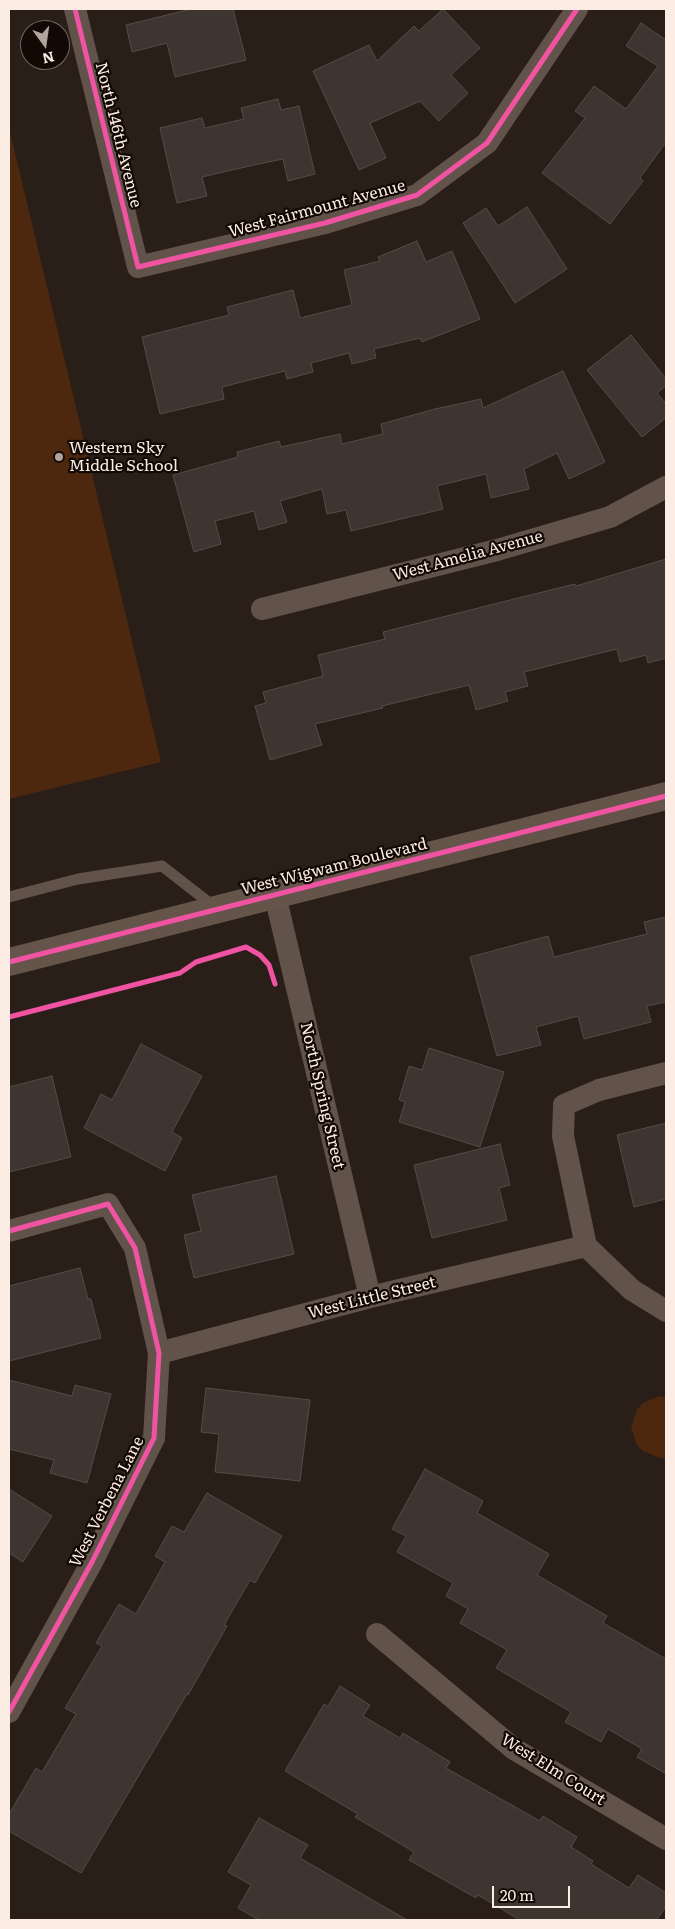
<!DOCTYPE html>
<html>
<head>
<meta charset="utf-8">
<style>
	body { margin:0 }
	#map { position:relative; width:675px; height:1929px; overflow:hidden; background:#291e18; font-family:Literata,serif }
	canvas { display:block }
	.frame { position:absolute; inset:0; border:10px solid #fbece4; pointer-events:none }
	.north { position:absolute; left:20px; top:20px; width:50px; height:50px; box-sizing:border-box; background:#120905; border:1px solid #6f645e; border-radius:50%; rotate:166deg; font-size:14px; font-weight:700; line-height:20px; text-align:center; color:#fbece4 }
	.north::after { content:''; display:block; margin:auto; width:18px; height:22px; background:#b2a49d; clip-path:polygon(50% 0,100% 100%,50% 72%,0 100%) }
	.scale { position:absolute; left:492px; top:1886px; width:78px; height:22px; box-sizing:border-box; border:2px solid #fbece4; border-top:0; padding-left:6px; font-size:15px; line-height:18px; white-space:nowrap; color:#fbece4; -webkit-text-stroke:4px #120905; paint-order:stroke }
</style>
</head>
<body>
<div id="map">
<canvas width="675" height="1929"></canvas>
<div class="frame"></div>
<div class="north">N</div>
<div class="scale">20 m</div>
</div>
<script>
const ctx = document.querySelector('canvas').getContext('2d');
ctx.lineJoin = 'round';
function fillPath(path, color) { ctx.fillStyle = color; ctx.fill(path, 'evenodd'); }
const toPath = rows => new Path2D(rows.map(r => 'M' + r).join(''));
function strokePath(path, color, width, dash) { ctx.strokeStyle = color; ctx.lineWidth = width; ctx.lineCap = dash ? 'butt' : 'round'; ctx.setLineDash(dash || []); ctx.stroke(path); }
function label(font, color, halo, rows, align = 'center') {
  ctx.font = font + ' Literata,serif'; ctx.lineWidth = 4.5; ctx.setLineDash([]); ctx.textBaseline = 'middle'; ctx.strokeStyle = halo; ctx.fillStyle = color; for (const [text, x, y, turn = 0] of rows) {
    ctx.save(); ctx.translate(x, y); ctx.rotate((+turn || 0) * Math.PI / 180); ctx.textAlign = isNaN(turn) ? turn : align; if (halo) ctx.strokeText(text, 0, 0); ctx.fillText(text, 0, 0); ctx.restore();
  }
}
fillPath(toPath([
	[9,128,161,762,9,799],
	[660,1396,666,1397,666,1458,660,1458,643,1451,637,1445,631,1427,637,1410,643,1403]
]), '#4e280e');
const building = toPath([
	[191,9,233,9,246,60,175,77,167,43,132,52,126,25,191,9],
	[443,9,480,48,451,75,468,93,439,121,420,101,370,123,386,158,359,170,313,71,369,45,377,61,414,26,419,31,443,9],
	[641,23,666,40,666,142,640,178,643,181,610,224,542,173,585,118,575,111,594,86,626,109,658,66,626,46,641,23],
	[278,99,281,110,299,106,315,174,288,181,283,159,254,165,202,177,207,196,177,203,160,128,202,118,205,128,244,119,241,108,278,99],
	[527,207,567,269,515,303,463,223,486,208,498,226,527,207],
	[417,241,426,262,452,251,480,319,422,342,420,338,374,349,376,358,352,364,349,353,311,363,313,372,287,379,285,371,222,387,224,399,160,414,142,337,229,315,227,307,293,290,300,318,352,305,344,270,380,261,378,257,417,241],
	[631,335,666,379,666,386,657,393,666,404,666,418,642,437,587,370,631,335],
	[563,371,605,462,569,479,557,453,524,469,529,489,491,498,486,474,437,486,443,509,351,531,346,510,327,514,322,489,280,501,287,522,259,530,254,511,215,521,221,544,194,552,173,475,238,457,237,452,279,441,281,447,340,434,342,444,383,434,381,424,435,409,481,399,483,408,563,371],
	[666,559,666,658,648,663,646,655,620,662,617,649,524,672,528,686,505,692,508,701,476,710,469,685,382,706,383,708,315,724,322,745,270,760,255,706,266,703,263,692,323,676,318,655,385,639,383,632,506,601,575,584,576,586,666,559],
	[666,917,666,1002,647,1006,651,1022,584,1039,578,1016,536,1027,541,1045,497,1056,470,957,548,936,554,957,647,934,644,922,666,917],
	[141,1044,202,1076,172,1132,182,1138,165,1171,84,1128,101,1094,112,1100,141,1044],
	[429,1048,504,1072,480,1147,399,1122,405,1102,399,1100,409,1066,422,1070,429,1048],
	[52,1076,71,1157,9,1172,9,1087,52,1076],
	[666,1123,666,1199,634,1207,617,1135,666,1123],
	[500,1144,510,1185,499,1188,507,1220,432,1238,414,1165,500,1144],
	[276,1176,294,1254,194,1278,184,1235,201,1231,192,1195,276,1176],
	[80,1268,88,1299,91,1299,101,1338,9,1361,9,1286,80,1268],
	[9,1380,72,1396,75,1385,111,1394,87,1483,50,1473,54,1460,9,1449,9,1380],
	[206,1388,310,1400,300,1481,215,1472,219,1434,201,1432,206,1388],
	[425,1469,483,1501,477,1513,549,1554,537,1575,607,1616,603,1623,666,1659,666,1774,637,1757,642,1749,608,1729,601,1742,565,1722,571,1712,496,1668,507,1650,460,1623,468,1609,446,1596,453,1583,397,1552,406,1536,392,1529,425,1469],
	[9,1489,52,1516,23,1562,9,1553,9,1489],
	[207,1493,282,1536,255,1583,250,1580,224,1625,227,1626,188,1695,187,1694,81,1873,9,1831,9,1814,36,1768,42,1772,76,1714,65,1708,102,1646,96,1643,119,1604,136,1614,165,1562,155,1556,172,1526,184,1532,207,1493],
	[340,1686,370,1705,363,1716,400,1738,403,1733,450,1762,446,1768,540,1821,543,1816,577,1837,571,1847,593,1861,591,1864,629,1888,638,1875,666,1893,666,1906,657,1920,520,1920,478,1895,476,1898,409,1860,414,1852,355,1817,358,1814,285,1771,324,1704,328,1706,340,1686],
	[259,1818,308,1845,300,1858,407,1920,259,1920,238,1908,251,1885,228,1872,259,1818]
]);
fillPath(building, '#3f3530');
strokePath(building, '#554c46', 1);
strokePath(toPath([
	[9,897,78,879,162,866,216,908]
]), '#62534a', 11);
strokePath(toPath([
	[75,9,138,267,325,223,417,195,487,143,577,9],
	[262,609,497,550,610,517,666,487],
	[275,895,370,1297],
	[666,1073,599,1090,564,1105,563,1136,586,1246,632,1290,666,1311],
	[9,1231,108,1204,135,1248,159,1353,154,1438,92,1562,9,1712],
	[159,1353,370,1297,586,1246],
	[377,1634,514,1749,666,1839]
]), '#62534a', 22);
strokePath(toPath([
	[9,962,666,796]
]), '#65544a', 28);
strokePath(toPath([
	[75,9,138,267,325,223,417,195,487,143,577,9],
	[9,962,666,796],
	[9,1017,180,973,196,962,246,947,260,955,269,965,275,984],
	[9,1231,108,1204,135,1248,159,1353,154,1438,92,1562,9,1712]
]), '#f153a3', 5);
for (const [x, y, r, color] of [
	[59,457,5,"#b2a49d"]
]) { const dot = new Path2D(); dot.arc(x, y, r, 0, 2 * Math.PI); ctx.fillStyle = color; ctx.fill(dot); strokePath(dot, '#120905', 2); }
label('16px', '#fbece4', '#120905', [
	["North 146th Avenue",118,135,76],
	["West Fairmount Avenue",317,209,-15],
	["West Amelia Avenue",468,556,-15],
	["West Wigwam Boulevard",334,867,-14],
	["North Spring Street",322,1096,77],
	["West Little Street",372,1298,-14],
	["West Verbena Lane",107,1502,-63],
	["West Elm Court",553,1770,32]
]);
label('16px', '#fbece4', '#120905', [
	["Western Sky",69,448],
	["Middle School",69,466]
], 'left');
</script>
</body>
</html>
